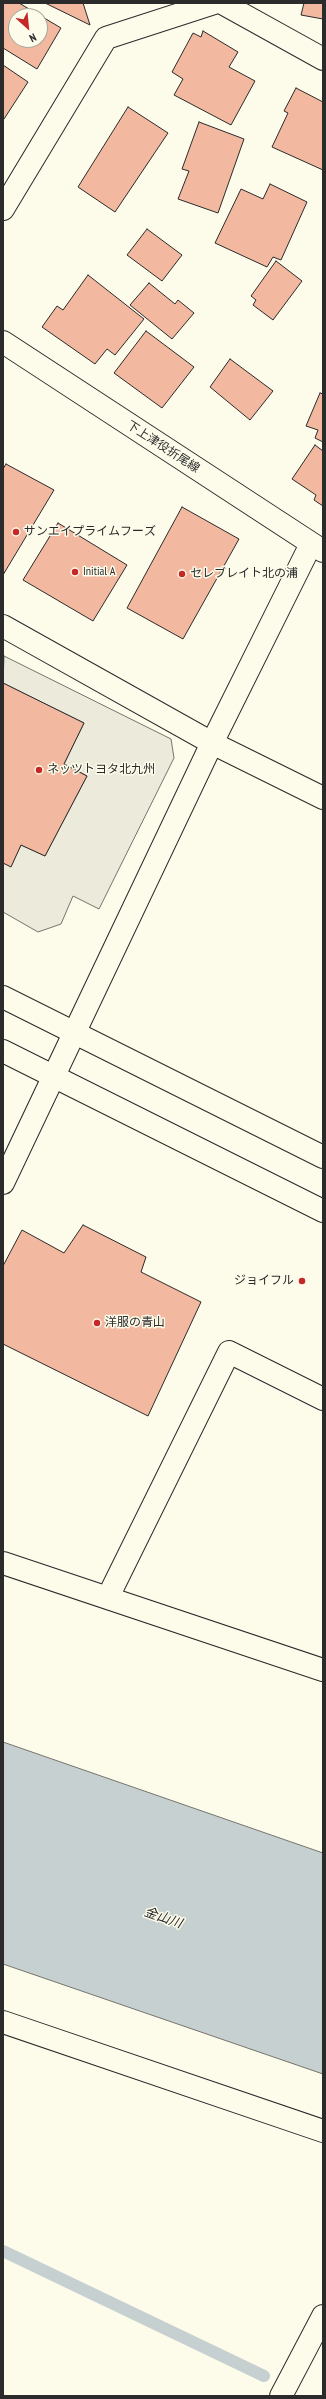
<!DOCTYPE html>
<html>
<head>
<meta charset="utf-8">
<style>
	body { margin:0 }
	#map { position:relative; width:326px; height:2399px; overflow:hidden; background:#fdfbea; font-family:"PT Sans Narrow",sans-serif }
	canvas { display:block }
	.frame { position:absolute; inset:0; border:4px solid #2b2b2b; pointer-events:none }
	.north { position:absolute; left:8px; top:8px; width:40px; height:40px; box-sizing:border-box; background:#fdfbea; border:1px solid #a9a89e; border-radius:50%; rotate:153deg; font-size:11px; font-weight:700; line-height:16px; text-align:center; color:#2b2b2b }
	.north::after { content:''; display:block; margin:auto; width:14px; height:18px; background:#c62828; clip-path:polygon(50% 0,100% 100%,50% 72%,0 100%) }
</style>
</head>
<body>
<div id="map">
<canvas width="326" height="2399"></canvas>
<div class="frame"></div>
<div class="north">N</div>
</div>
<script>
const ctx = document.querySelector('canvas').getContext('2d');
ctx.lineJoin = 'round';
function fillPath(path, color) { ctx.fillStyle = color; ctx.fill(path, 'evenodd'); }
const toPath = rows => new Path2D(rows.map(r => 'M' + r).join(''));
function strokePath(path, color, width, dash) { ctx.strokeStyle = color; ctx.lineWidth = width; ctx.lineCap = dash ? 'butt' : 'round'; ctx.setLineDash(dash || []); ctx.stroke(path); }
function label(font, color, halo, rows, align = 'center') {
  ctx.font = font + ' "PT Sans Narrow","Noto Sans JP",sans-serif'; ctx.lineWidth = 3; ctx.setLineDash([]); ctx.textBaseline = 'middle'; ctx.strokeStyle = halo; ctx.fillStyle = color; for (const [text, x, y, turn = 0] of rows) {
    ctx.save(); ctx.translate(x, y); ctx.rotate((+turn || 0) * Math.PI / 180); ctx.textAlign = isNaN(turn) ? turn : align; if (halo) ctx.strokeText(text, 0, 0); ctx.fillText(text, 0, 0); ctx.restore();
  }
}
const parking = toPath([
	[4,656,171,739,174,758,99,909,73,896,61,924,38,932,3,912,3,863,11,866,21,845,45,856,87,776,64,764,84,723,3,683,4,656]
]);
fillPath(parking, '#eceadb');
strokePath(parking, '#74746e', 1);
const water = toPath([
	[3,1742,323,1853,323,2074,3,1964,3,1742]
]);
fillPath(water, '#c7d0d0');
strokePath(water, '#74746e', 1);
strokePath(toPath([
	[3,2251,264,2376]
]), '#c7d0d0', 12);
const building = toPath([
	[3,3,19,3,61,28,37,69,3,48,3,3],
	[16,16,40,16,40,40,16,40,16,16],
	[45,3,83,3,90,25,45,3],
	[304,3,323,3,323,19,301,15,304,3],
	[203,31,238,52,229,67,255,81,231,125,174,95,183,79,172,72,193,33,201,37,203,31],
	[3,65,28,82,4,119,3,118,3,65],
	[296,88,323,102,323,170,272,147,288,113,284,111,296,88],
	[128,107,168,133,115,212,78,187,128,107],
	[199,122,244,139,218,213,178,199,189,171,182,169,199,122],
	[270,184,307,202,281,260,273,257,267,267,215,243,241,189,263,199,270,184],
	[147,229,182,255,162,281,127,255,147,229],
	[276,261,302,281,273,320,253,305,256,300,251,296,276,261],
	[88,275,144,319,115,355,107,349,95,364,42,327,57,306,63,310,88,275],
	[149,283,175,304,178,300,194,313,172,339,130,305,149,283],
	[146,331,194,367,162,408,114,373,146,331],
	[230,359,273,391,250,420,210,387,230,359],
	[320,393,323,394,323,442,315,438,318,430,306,426,320,393],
	[315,445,323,451,323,506,314,500,316,495,292,479,315,445],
	[6,464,54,490,3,575,3,469,6,464],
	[182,507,239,539,183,639,127,608,182,507],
	[58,523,127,565,93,621,23,580,58,523],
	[3,683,84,723,64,764,87,776,45,856,21,845,11,867,3,863,3,683],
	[83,1225,146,1257,141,1272,201,1302,148,1416,3,1344,3,1266,22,1230,64,1253,83,1225]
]);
fillPath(building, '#f2b8a0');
strokePath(building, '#2b2b2b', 1);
const street = toPath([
	[222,3,323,59],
	[3,209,106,38,214,3],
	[3,626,212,743,323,798],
	[3,1183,212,743,311,544],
	[3,1563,323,1670],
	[108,1597,229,1352,323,1399],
	[3,2022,323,2131],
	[281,2396,323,2316]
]);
const secondary = toPath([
	[3,342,323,551],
	[3,997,323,1157],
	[3,1051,323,1211]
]);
strokePath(street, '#2b2b2b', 24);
strokePath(secondary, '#2b2b2b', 24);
strokePath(street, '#fdfbea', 22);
strokePath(secondary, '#fdfbea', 22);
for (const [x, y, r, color] of [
	[16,532,4,"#c62828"],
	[75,572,4,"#c62828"],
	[182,574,4,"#c62828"],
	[39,770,4,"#c62828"],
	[302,1281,4,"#c62828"],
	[97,1323,4,"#c62828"]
]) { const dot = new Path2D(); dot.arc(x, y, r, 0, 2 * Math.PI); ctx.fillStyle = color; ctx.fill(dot); strokePath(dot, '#fdfbea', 1.5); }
label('12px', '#2b2b2b', '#fdfbea', [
	["下上津役折尾線",163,447,33]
]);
label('12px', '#2b2b2b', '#fdfbea', [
	["サンエイプライムフーズ",24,532],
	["Initial A",83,572],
	["セレブレイト北の浦",190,574],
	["ネッツトヨタ北九州",47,770],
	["ジョイフル",294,1281,"right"],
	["洋服の青山",105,1323]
], 'left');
label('italic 13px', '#2b2b2b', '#fdfbea', [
	["金山川",163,1918,19]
]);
</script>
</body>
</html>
